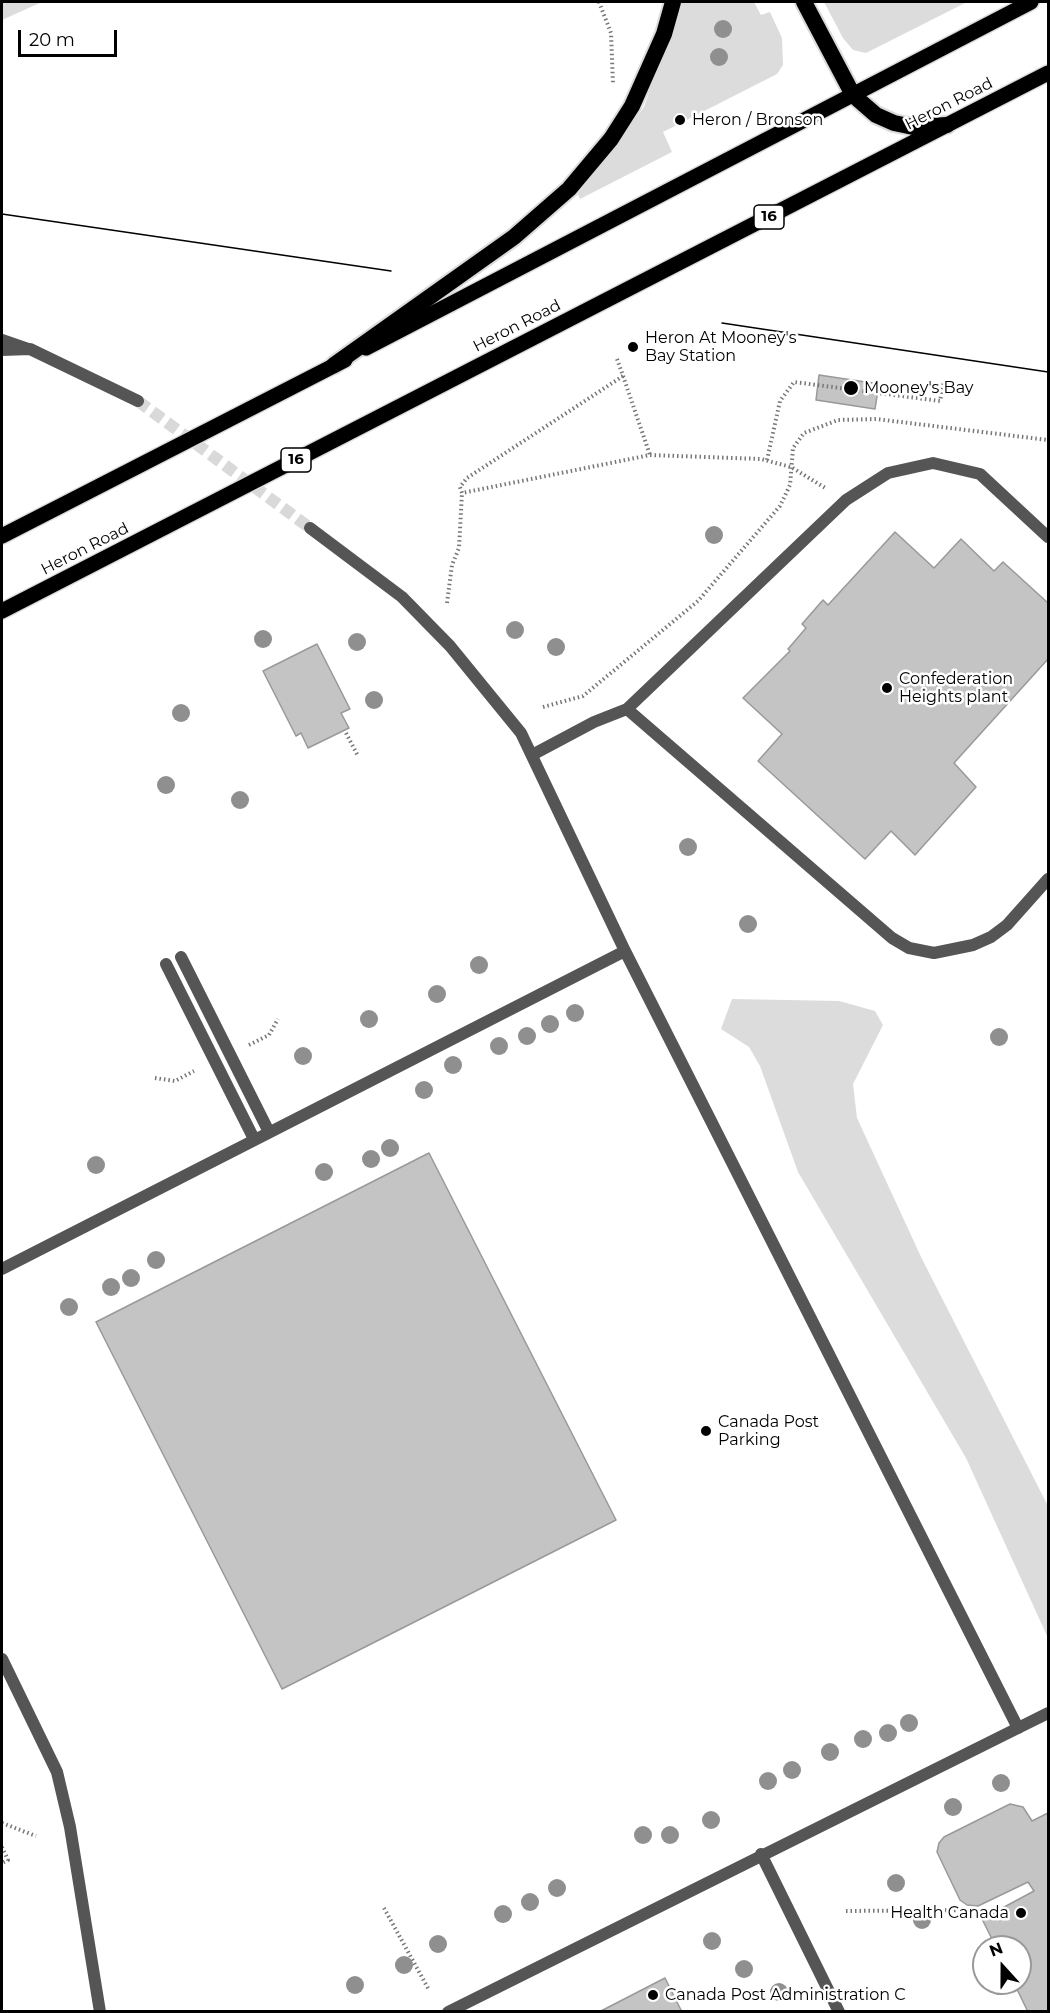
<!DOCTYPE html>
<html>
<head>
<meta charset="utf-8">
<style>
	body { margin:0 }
	#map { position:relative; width:1050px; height:2013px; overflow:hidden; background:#fff; font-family:Montserrat,sans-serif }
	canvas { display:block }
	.frame { position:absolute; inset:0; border:3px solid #000; pointer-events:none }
	.north { position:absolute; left:972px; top:1935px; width:60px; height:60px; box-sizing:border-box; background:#fff; border:2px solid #999; border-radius:50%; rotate:339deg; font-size:16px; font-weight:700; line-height:24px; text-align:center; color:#000 }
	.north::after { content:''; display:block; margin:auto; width:21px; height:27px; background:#000; clip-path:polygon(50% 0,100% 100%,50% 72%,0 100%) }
	.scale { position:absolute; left:18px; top:30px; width:99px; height:27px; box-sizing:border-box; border:3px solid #000; border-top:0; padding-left:8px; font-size:18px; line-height:21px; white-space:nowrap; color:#000; -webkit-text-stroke:4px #fff; paint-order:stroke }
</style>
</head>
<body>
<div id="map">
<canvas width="1050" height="2013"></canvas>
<div class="frame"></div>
<div class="north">N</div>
<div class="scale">20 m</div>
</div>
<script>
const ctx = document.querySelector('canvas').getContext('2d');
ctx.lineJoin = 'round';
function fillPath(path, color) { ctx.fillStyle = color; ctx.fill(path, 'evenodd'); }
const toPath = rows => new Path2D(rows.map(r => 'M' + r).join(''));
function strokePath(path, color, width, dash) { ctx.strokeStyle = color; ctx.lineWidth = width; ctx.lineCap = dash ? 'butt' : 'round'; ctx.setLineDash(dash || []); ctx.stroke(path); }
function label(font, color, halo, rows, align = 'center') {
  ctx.font = font + ' Montserrat,sans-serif'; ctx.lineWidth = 5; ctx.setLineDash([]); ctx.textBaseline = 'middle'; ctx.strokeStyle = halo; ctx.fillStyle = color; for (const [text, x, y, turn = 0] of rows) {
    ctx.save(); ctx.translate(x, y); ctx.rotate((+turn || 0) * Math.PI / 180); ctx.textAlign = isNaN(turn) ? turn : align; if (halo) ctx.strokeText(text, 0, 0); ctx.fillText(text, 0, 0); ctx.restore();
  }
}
fillPath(toPath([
	[2,2,42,2,2,20],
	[680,2,754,2,761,15,770,12,782,38,783,65,777,74,663,132,672,152,580,199,578,194,644,107],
	[824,2,967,2,866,53,853,50,843,38],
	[732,999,839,1001,875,1011,883,1025,853,1084,857,1118,922,1259,1048,1506,1048,1638,966,1458,798,1172,760,1066,749,1047,721,1029]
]), '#dcdcdc');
const building = toPath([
	[819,375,879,384,875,409,816,400,819,375],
	[895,532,934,568,961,539,994,571,1003,562,1048,603,1048,659,954,763,976,787,915,855,891,831,865,859,758,761,782,734,743,698,790,651,788,649,806,628,802,624,823,600,828,605,895,532],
	[317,644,350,709,341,713,349,728,308,748,301,733,296,736,263,671,317,644],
	[429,1153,616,1520,282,1689,96,1322,429,1153],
	[1010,1804,1023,1807,1032,1821,1048,1813,1048,2012,1028,2012,1014,1983,1020,1983,1020,1947,996,1947,982,1919,1034,1891,1028,1882,978,1906,967,1905,960,1900,937,1852,939,1843,944,1837,1010,1804],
	[665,1978,682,2012,599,2012,665,1978]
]);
fillPath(building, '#c4c4c4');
strokePath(building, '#999', 1.5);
strokePath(toPath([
	[138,401,310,528]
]), '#d9d9d9', 12, [12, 6]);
const primary = toPath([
	[366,348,1031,2],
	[2,536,345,360],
	[2,611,1048,73]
]);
const trunk = toPath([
	[804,2,853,95,876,115,894,123,913,127,947,125],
	[334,365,514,237,569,189,611,139,632,106,664,34,673,2]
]);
strokePath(primary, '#dbdbdb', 18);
strokePath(trunk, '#dbdbdb', 20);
strokePath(toPath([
	[599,2,611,33,613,84],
	[617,359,623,376,467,478,460,487,462,493,650,455,761,459,791,467,827,489],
	[623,376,650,455],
	[767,460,780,401,794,382,940,401,944,381],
	[447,603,452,565,459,548,462,493],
	[543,707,583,696,698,601,780,506,790,485,793,448,804,433,838,420,876,419,1048,440],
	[346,733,358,756],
	[249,1045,269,1035,278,1019],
	[155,1078,175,1081,194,1071],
	[2,1823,36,1836],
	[2,1847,8,1860,2,1863],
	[384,1908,429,1990],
	[846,1911,974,1910]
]), '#777', 4, [1.5, 3]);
strokePath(toPath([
	[2,340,28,349],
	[627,709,892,938,909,948,934,953,973,945,991,937,1007,925,1048,879],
	[532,755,594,722,627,709,846,500,888,473,933,463,980,474,1048,537],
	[181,957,269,1132],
	[166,964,254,1139],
	[1018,1728,1048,1713]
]), '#555', 12);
strokePath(toPath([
	[2,350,30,349,138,401],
	[310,528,402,597,450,646,521,733,625,951,1018,1728,448,2012],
	[2,1269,625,951],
	[2,1659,57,1772,70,1827,100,2012],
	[761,1854,839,2012]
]), '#555', 12);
strokePath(primary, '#000', 15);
strokePath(trunk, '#000', 16);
strokePath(toPath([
	[2,214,391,271],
	[722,323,1048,372]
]), '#000', 1.5);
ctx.fillStyle = '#8f8f8f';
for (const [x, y] of [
	[723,29],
	[719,57],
	[714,535],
	[515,630],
	[263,639],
	[357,642],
	[556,647],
	[374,700],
	[181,713],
	[166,785],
	[240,800],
	[688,847],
	[748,924],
	[479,965],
	[437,994],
	[575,1013],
	[369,1019],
	[550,1024],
	[527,1036],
	[999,1037],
	[499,1046],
	[303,1056],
	[453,1065],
	[424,1090],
	[390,1148],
	[371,1159],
	[96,1165],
	[324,1172],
	[156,1260],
	[131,1278],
	[111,1287],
	[69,1307],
	[909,1723],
	[888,1733],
	[863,1739],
	[830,1752],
	[792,1770],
	[768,1781],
	[1001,1783],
	[953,1807],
	[711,1820],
	[643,1835],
	[670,1835],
	[896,1883],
	[557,1888],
	[530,1902],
	[503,1914],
	[922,1920],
	[712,1941],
	[438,1944],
	[404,1965],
	[744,1969],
	[355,1985],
	[779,1992]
]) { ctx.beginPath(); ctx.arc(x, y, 9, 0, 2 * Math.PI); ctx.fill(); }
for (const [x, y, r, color] of [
	[680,120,6,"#000"],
	[633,347,6,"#000"],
	[851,388,8,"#000"],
	[887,688,6,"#000"],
	[706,1431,6,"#000"],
	[1021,1913,6,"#000"],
	[653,1995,6,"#000"]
]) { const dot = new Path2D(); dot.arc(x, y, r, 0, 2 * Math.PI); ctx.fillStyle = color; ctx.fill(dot); strokePath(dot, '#fff', 2); }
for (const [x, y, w] of [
	[769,217,30],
	[296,460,30]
]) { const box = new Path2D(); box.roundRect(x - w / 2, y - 12, w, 24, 4.5); ctx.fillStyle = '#fff'; ctx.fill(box); strokePath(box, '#000', 1.5); }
label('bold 15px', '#000', null, [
	["16",769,217],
	["16",296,460]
]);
label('16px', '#000', '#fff', [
	["Heron Road",949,104,-27],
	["Heron Road",517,326,-27],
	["Heron Road",85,549,-27]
]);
label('16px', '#000', '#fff', [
	["Heron / Bronson",692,120],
	["Heron At Mooney's",645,338],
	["Bay Station",645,356],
	["Mooney's Bay",864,388],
	["Confederation",899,679],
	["Heights plant",899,697],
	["Canada Post",718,1422],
	["Parking",718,1440],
	["Health Canada",1009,1913,"right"],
	["Canada Post Administration C",665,1995]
], 'left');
</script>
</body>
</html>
